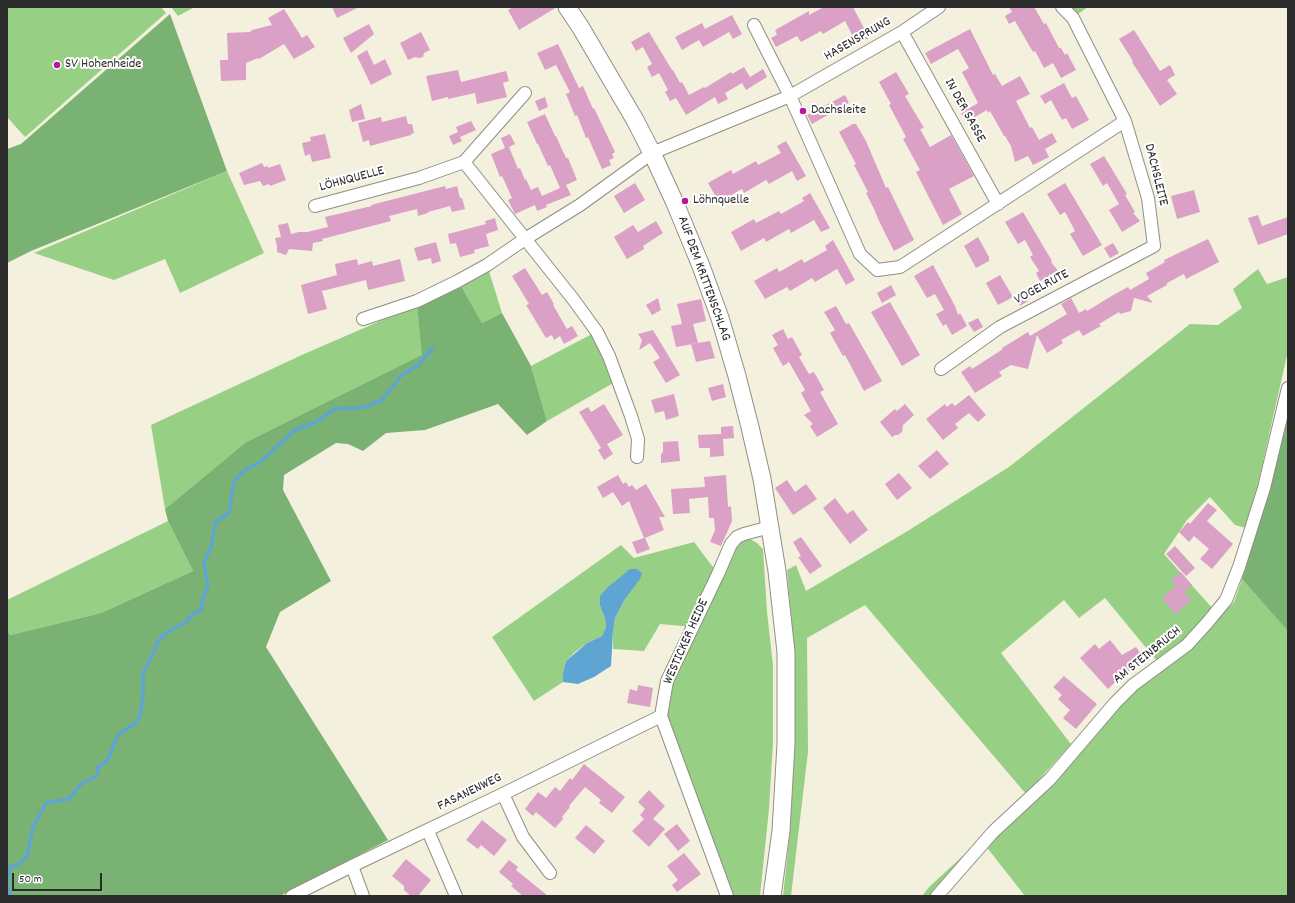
<!DOCTYPE html>
<html>
<head>
<meta charset="utf-8">
<style>
	body { margin:0 }
	#map { position:relative; width:1295px; height:903px; overflow:hidden; background:#f4f0de; font-family:Dekko,sans-serif }
	canvas { display:block }
	.frame { position:absolute; inset:0; border:8px solid #2b2b2b; pointer-events:none }
	.scale { position:absolute; left:12px; top:873px; width:90px; height:18px; box-sizing:border-box; border:2px solid #2b2b2b; border-top:0; padding-left:5px; font-size:12px; line-height:14px; white-space:nowrap; color:#2b2b2b; -webkit-text-stroke:3px #fff; paint-order:stroke }
</style>
</head>
<body>
<div id="map">
<canvas width="1295" height="903"></canvas>
<div class="frame"></div>
<div class="scale">50 m</div>
</div>
<script>
const ctx = document.querySelector('canvas').getContext('2d');
ctx.lineJoin = 'round';
function fillPath(path, color) { ctx.fillStyle = color; ctx.fill(path, 'evenodd'); }
const toPath = rows => new Path2D(rows.map(r => 'M' + r).join(''));
function strokePath(path, color, width, dash) { ctx.strokeStyle = color; ctx.lineWidth = width; ctx.lineCap = dash ? 'butt' : 'round'; ctx.setLineDash(dash || []); ctx.stroke(path); }
function label(font, color, halo, rows, align = 'center') {
  ctx.font = font + ' Dekko,sans-serif'; ctx.lineWidth = 4; ctx.setLineDash([]); ctx.textBaseline = 'middle'; ctx.strokeStyle = halo; ctx.fillStyle = color; for (const [text, x, y, turn = 0] of rows) {
    ctx.save(); ctx.translate(x, y); ctx.rotate((+turn || 0) * Math.PI / 180); ctx.textAlign = isNaN(turn) ? turn : align; if (halo) ctx.strokeText(text, 0, 0); ctx.fillText(text, 0, 0); ctx.restore();
  }
}
fillPath(toPath([
	[7,7,161,7,166,13,25,137,7,117],
	[171,7,195,7,178,16],
	[1067,7,1088,7,1075,16],
	[227,171,264,253,180,293,165,259,114,280,34,253],
	[488,268,502,313,482,323,460,284],
	[1258,269,1267,284,1288,277,1288,351,1257,488,1246,528,1235,525,1210,497,1187,520,1164,554,1214,610,1181,644,1157,661,1105,598,1079,618,1064,600,1001,653,1071,744,1026,794,865,605,807,638,808,752,791,896,783,896,790,832,795,744,794,650,787,570,796,565,806,591,906,532,1009,467,1190,324,1218,325,1242,308,1233,289],
	[417,305,423,355,246,442,165,509,151,425,304,354],
	[592,334,615,382,547,421,531,366],
	[168,521,193,571,101,613,10,635,7,630,7,600],
	[750,539,757,543,763,549,767,612,773,665,773,743,769,809,760,896,729,896,664,716,670,682,737,542],
	[694,542,716,571,693,627,660,624,644,651,613,649,613,631,615,618,625,599,600,606,605,618,606,627,602,636,587,643,575,652,566,661,563,673,563,682,534,701,492,637,621,545,634,558],
	[1242,579,1288,630,1288,896,1025,896,985,845,1119,703,1190,649,1234,602],
	[979,841,933,896,922,896,929,887]
]), '#97d084');
fillPath(toPath([
	[170,14,227,171,31,251,7,263,7,149,21,144],
	[460,284,482,323,502,313,531,366,547,421,527,435,498,404,425,430,386,433,363,451,348,444,336,443,284,475,283,490,331,581,280,612,266,647,388,840,280,896,7,896,7,630,10,635,101,613,193,571,168,521,165,509,246,442,422,355,417,305],
	[1288,414,1288,631,1242,579,1269,489]
]), '#79b272');
fillPath(toPath([
	[630,569,637,569,642,573,640,579,625,599,615,618,613,631,611,666,594,677,578,684,563,682,563,673,566,661,587,643,602,636,606,627,605,618,600,606,600,596,608,587]
]), '#5ea5d4');
strokePath(toPath([
	[11,896,7,883,10,867,19,864,27,856,33,827,46,803,69,799,81,784,97,776,98,767,107,761,118,735,134,724,140,716,143,697,143,673,155,650,157,642,167,632,186,622,193,614,201,610,203,598,208,586,204,563,212,544,215,522,229,513,234,482,242,472,260,462,295,430,316,422,335,409,361,408,381,401,401,376,418,365,433,348]
]), '#5ea5d4', 3.5);
fillPath(toPath([
	[332,7,359,7,337,18],
	[513,7,557,7,519,30,508,10],
	[824,7,853,7,869,38,857,44,845,21,823,34,821,31,801,42,797,36,776,47,771,38,777,35,775,30,809,11,809,15],
	[1009,7,1034,7,1044,24,1046,23,1059,48,1061,48,1065,55,1067,53,1076,70,1061,78,1053,63,1044,68,1035,51,1033,52,1015,21,1009,24,1005,16,1012,12],
	[284,9,302,38,307,35,315,47,294,59,284,44,259,59,258,58,246,63,246,80,221,81,220,60,228,60,227,33,250,32,252,30,272,25,268,18],
	[732,15,742,34,733,39,729,32,703,47,699,40,682,50,675,37,702,23,705,29],
	[369,24,374,34,351,53,343,38],
	[970,29,993,75,995,74,1002,86,1020,76,1030,94,1016,101,1030,128,1032,127,1039,140,1052,133,1057,142,1045,149,1049,157,1033,165,1028,156,1015,162,1011,146,1005,136,1004,136,990,111,988,113,987,110,966,122,961,113,978,103,962,72,969,68,958,49,931,64,925,53],
	[1134,30,1160,71,1170,65,1175,75,1167,80,1177,94,1160,106,1132,62,1133,61,1119,39],
	[421,32,430,50,424,53,423,57,419,58,415,57,408,60,400,43],
	[649,32,672,70,673,70,680,83,682,82,689,95,704,87,705,88,731,72,732,74,744,67,750,77,763,69,767,77,746,90,742,83,725,93,728,99,718,104,715,97,686,115,676,98,670,101,665,92,668,90,659,73,652,77,647,67,652,64,643,47,636,51,631,42],
	[558,44,579,88,583,86,593,109,594,108,615,152,612,154,614,158,609,160,611,165,602,169,588,137,586,138,577,115,575,116,566,94,570,92,556,65,545,70,537,53],
	[367,50,374,65,385,59,392,74,371,85,357,56],
	[458,70,461,82,506,71,509,81,503,83,507,97,477,104,475,93,448,99,448,97,432,101,426,76],
	[896,72,909,94,905,96,924,128,920,129,930,147,951,135,974,176,949,189,962,214,943,225,916,172,920,170,903,139,906,137,889,105,891,104,879,82],
	[1064,83,1072,98,1076,96,1089,120,1072,129,1066,118,1062,120,1051,100,1045,104,1040,96],
	[845,95,849,103,812,124,807,115],
	[545,97,548,107,539,111,535,101],
	[361,104,365,119,352,122,349,110],
	[545,114,555,136,556,136,566,158,568,158,577,180,566,185,571,195,546,205,547,207,537,211,535,205,515,214,508,200,512,198,502,176,500,177,491,154,505,148,501,138,510,134,515,144,509,147,518,169,520,168,525,180,526,179,531,190,538,187,542,196,560,188,550,165,548,166,538,144,537,144,527,122],
	[406,116,408,124,412,124,414,133,411,134,411,135,370,146,369,140,363,142,358,123,381,117,382,122],
	[471,121,476,130,460,137,462,141,453,145,449,136,458,132,456,127],
	[853,124,856,124,866,141,886,188,888,187,914,240,894,251,878,219,875,211,866,193,868,192,854,165,856,164,839,132],
	[325,134,331,158,312,162,310,154,305,156,302,143,311,141,310,137],
	[786,141,806,176,797,181,792,171,769,184,766,180,744,193,742,189,719,202,708,183,731,170,733,174,756,161,758,165,781,153,777,146],
	[1104,156,1127,194,1125,195,1135,212,1133,213,1140,221,1122,232,1109,210,1119,204,1107,183,1103,186,1090,164],
	[262,163,264,167,268,166,268,168,280,164,286,180,270,186,269,184,263,186,260,181,244,185,239,173],
	[635,183,645,200,624,213,614,196],
	[1065,183,1102,245,1083,256,1070,234,1075,231,1065,212,1060,215,1047,194],
	[445,186,446,189,457,186,460,198,462,198,465,209,452,212,450,206,428,212,428,213,418,216,417,209,389,216,391,221,322,239,323,241,313,243,312,251,289,249,286,255,277,252,277,246,275,238,281,237,278,225,288,223,291,234,299,232,307,232,328,227,325,217,372,206,371,205],
	[1194,190,1200,212,1177,219,1171,196],
	[810,193,830,228,821,232,814,220,791,233,789,229,766,242,764,238,741,251,731,232,754,219,756,223,779,211,781,214,804,201,802,198],
	[1023,212,1052,261,1051,262,1058,271,1040,281,1036,273,1039,271,1030,257,1033,255,1025,240,1018,244,1005,222],
	[1258,215,1262,226,1288,217,1288,234,1258,245,1248,218],
	[495,218,498,230,486,234,489,246,474,250,475,253,460,257,456,243,450,244,448,234,486,224,485,221],
	[656,221,663,233,643,246,644,249,627,259,614,237,633,225,638,232],
	[978,237,989,257,989,261,976,268,964,246],
	[1208,239,1219,262,1186,279,1184,274,1167,283,1167,285,1147,296,1153,303,1134,298,1131,311,1120,314,1119,312,1099,324,1101,326,1083,336,1079,330,1061,340,1063,343,1047,353,1037,335,1028,369,1011,365,999,372,1002,376,975,393,961,372,970,366,972,369,1003,349,1002,348,1028,332,1030,336,1067,314,1061,304,1071,298,1079,313,1086,309,1087,311,1115,294,1128,287,1130,290,1149,279,1146,273,1165,262,1164,260],
	[833,240,855,280,846,285,837,269,815,282,812,278,790,291,787,287,765,299,754,281,777,268,779,272,802,259,804,263,827,250,825,246],
	[436,242,441,261,432,264,431,258,418,261,414,248],
	[1113,243,1119,253,1110,258,1104,248],
	[357,259,358,265,372,261,373,266,400,259,405,281,368,290,366,280,322,291,327,309,308,314,301,285,337,275,335,264],
	[933,265,955,306,958,315,960,313,967,326,952,335,946,324,943,326,936,314,944,310,935,294,927,298,914,276],
	[525,268,542,295,547,292,554,304,553,305,567,329,572,326,578,336,564,344,560,336,554,340,552,335,546,338,526,305,529,304,512,276],
	[1000,275,1013,297,998,305,986,283],
	[891,285,896,295,882,303,877,293],
	[1023,293,1028,301,1020,306,1015,298],
	[658,298,661,310,652,315,646,305],
	[701,299,706,321,693,324,698,343,676,347,671,326,682,324,677,304],
	[890,302,920,355,902,366,871,312],
	[836,306,846,324,849,323,882,381,864,391,845,355,843,356,830,333,835,330,824,312],
	[978,318,983,327,974,332,968,323],
	[783,329,788,339,792,337,802,355,799,357,809,374,814,372,824,390,820,392,838,424,817,437,810,426,813,424,804,415,811,411,801,393,805,390,789,362,783,366,773,348,778,345,772,335],
	[653,330,680,375,666,383,653,362,660,358,650,343,639,350,642,340,638,334],
	[710,341,715,358,696,362,691,344],
	[723,384,726,397,712,401,708,388],
	[674,394,679,416,666,420,664,411,655,413,651,400],
	[969,395,986,415,978,422,969,413,955,424,958,428,943,440,926,419,945,404,947,407,952,403,955,406],
	[604,404,623,435,607,444,613,454,604,460,598,450,601,448,579,412,588,407,591,412],
	[905,404,914,415,903,425,902,432,898,435,895,435,892,437,880,422,895,409,897,411],
	[733,426,734,438,723,439,724,456,710,457,710,448,699,448,698,435,721,434,721,427],
	[678,441,680,461,661,463,661,454,663,452,663,442],
	[937,450,949,464,930,479,918,466],
	[899,473,912,488,897,500,885,484],
	[618,475,623,484,626,482,629,487,632,485,636,490,646,484,665,517,659,517,664,530,645,538,650,549,637,554,632,542,644,538,629,501,622,506,613,492,603,498,597,487],
	[726,475,728,507,731,506,732,521,721,546,710,542,715,530,714,518,709,518,708,497,689,499,690,513,673,514,671,489,705,487,704,477],
	[787,480,795,492,806,484,817,499,793,515,775,488],
	[835,498,847,514,853,510,868,530,850,544,823,508],
	[1208,503,1217,510,1207,521,1233,544,1212,569,1200,559,1209,549,1194,536,1189,542,1179,532,1188,522,1190,524],
	[801,537,822,566,810,574,798,557,801,556,793,542],
	[1175,546,1195,568,1186,576,1166,554],
	[1181,572,1192,585,1184,592,1191,600,1176,614,1162,598,1176,586,1171,580],
	[1110,640,1122,655,1136,647,1145,660,1124,674,1108,689,1080,658,1095,644,1099,649],
	[1064,676,1097,704,1076,729,1063,718,1070,710,1058,699,1062,695,1053,687],
	[638,685,653,688,650,707,627,703,630,689,637,691],
	[584,764,625,797,612,813,599,803,601,800,585,787,569,806,570,807,562,817,563,819,555,828,536,812,533,816,525,809,538,792,546,798,555,787,560,791,570,778,572,780],
	[649,790,665,806,653,819,665,829,649,847,632,831,644,819,640,815,645,809,638,802],
	[482,820,507,840,494,856,481,845,478,849,466,840],
	[677,824,690,841,678,851,664,834],
	[586,825,605,841,594,854,575,838],
	[684,853,701,874,677,892,672,885,678,880,667,866],
	[406,859,431,880,418,896,411,896,404,890,404,886,392,876],
	[509,860,518,867,516,870,548,896,523,896,511,886,513,884,499,872]
]), '#dba0c6');
const street = toPath([
	[754,25,790,96,860,254,877,270,900,267,1125,121],
	[902,32,998,204],
	[525,93,464,162,573,299,597,332,609,356,631,416,638,439,637,457],
	[315,206,419,178,464,162],
	[363,319,417,301,458,281,487,265,525,239,580,205,652,153,790,96,902,32,939,7],
	[941,369,1000,327,1154,246,1148,198,1125,121,1073,18,1062,7],
	[503,794,523,837,550,873],
	[428,831,456,896],
	[352,866,363,896],
	[292,896,352,866,503,794,661,716],
	[727,896,661,716,667,681,718,574,731,544,737,537,744,534,770,527],
	[937,896,993,832,1050,779,1115,703,1133,685,1187,645,1207,623,1226,600,1239,567,1264,488,1288,388]
]);
const secondary = toPath([
	[567,7,581,28,635,120,652,153,675,203,701,266,720,318,737,376,750,427,762,479,777,571,786,652,786,744,781,831,772,896]
]);
strokePath(street, '#908e84', 14);
strokePath(secondary, '#908e84', 19);
strokePath(street, '#fff', 12);
strokePath(secondary, '#fff', 17);
for (const [x, y, r, color] of [
	[57,65,4,"#b5179e"],
	[803,111,4,"#b5179e"],
	[685,201,4,"#b5179e"]
]) { const dot = new Path2D(); dot.arc(x, y, r, 0, 2 * Math.PI); ctx.fillStyle = color; ctx.fill(dot); strokePath(dot, '#fff', 1.5); }
label('14px', '#2b2b2b', '#fff', [
	["HASENSPRUNG",858,40,-30],
	["IN DER SASSE",964,111,61],
	["DACHSLEITE",1155,175,76],
	["LÖHNQUELLE",352,180,-15],
	["AUF DEM KRITTENSCHLAG",703,279,70],
	["VOGELRUTE",1042,288,-28],
	["WESTICKER HEIDE",687,642,-66],
	["AM STEINBRUCH",1148,656,-39],
	["FASANENWEG",470,793,-26]
]);
label('14px', '#2b2b2b', '#fff', [
	["SV Hohenheide",65,65],
	["Dachsleite",811,111],
	["Löhnquelle",693,201]
], 'left');
</script>
</body>
</html>
